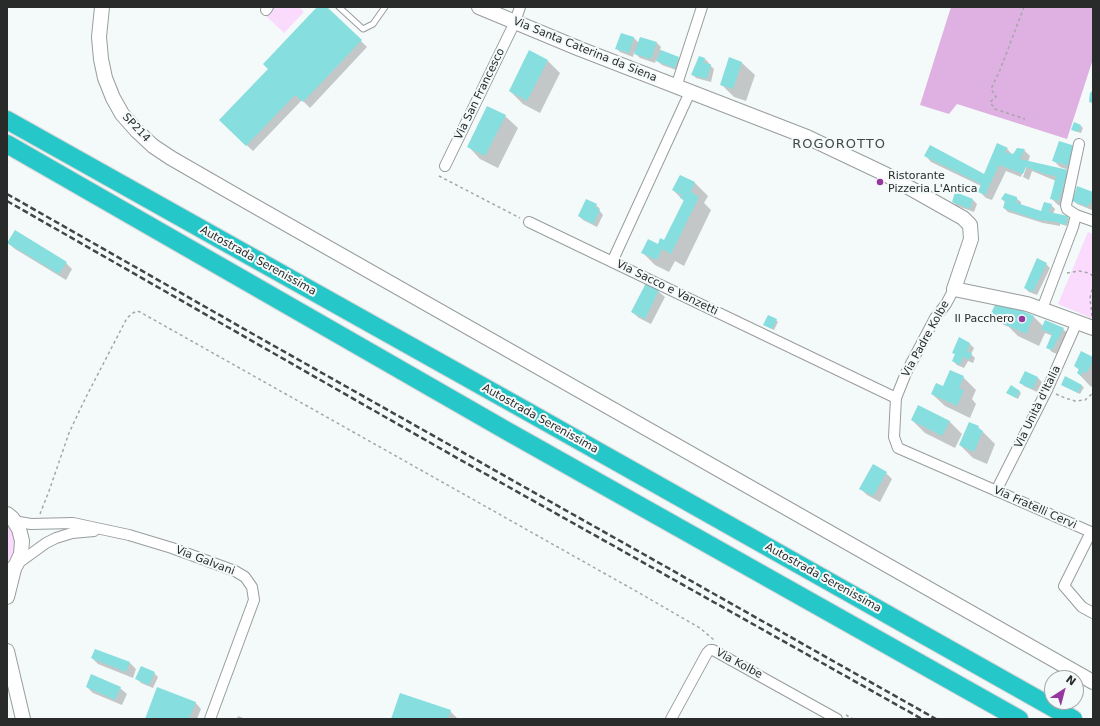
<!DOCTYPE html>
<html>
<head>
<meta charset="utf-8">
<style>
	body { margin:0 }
	#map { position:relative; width:1100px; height:726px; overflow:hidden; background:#f4f9f9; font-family:"DejaVu Sans",sans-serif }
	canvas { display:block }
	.frame { position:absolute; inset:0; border:8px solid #292b2b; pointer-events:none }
	.north { position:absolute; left:1044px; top:670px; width:40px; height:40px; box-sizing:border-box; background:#f4f9f9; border:1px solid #a3a7a7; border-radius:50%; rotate:36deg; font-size:11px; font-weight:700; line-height:16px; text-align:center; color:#292b2b }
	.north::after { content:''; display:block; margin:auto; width:14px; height:18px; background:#96369f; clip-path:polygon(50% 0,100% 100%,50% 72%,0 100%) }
</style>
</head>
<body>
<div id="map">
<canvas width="1100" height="726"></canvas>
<div class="frame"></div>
<div class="north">N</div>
</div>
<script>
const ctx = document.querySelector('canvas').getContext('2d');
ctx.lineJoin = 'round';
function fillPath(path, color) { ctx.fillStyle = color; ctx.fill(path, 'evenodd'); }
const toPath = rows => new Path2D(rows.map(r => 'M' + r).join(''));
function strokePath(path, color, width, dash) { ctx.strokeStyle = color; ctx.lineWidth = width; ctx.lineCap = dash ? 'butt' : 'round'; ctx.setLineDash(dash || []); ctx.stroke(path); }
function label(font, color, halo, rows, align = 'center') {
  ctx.font = font + ' "DejaVu Sans",sans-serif'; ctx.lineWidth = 4; ctx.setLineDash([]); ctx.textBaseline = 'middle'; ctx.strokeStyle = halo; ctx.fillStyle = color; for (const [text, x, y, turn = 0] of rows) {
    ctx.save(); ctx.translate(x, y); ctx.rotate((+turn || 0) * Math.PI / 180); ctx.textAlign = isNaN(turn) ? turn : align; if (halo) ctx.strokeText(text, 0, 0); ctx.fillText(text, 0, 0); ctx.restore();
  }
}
fillPath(toPath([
	[273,7,299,7,304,12,284,33,265,15],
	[1088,232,1093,234,1093,319,1058,304],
	[7,522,12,527,17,540,16,553,7,568]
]), '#fbdbfd');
fillPath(toPath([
	[951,7,1093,7,1093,59,1067,139,957,104,949,114,920,105]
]), '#dfb1e2');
fillPath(toPath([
	[319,7,326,7,367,47,310,108,302,100,253,151,227,127,269,69],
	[621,34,634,38,639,43,657,43,661,47,660,50,678,58,682,62,679,71,662,65,656,60,655,63,640,58,634,52,633,57,620,52,616,48],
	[730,58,742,63,755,75,746,101,734,97,721,84],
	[705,59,709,63,708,65,710,65,714,69,711,82,696,78,692,74],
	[547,60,560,73,540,113,523,104,510,91],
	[505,116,518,128,498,168,480,159,468,146],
	[1074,124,1081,126,1083,128,1081,133,1074,131,1072,129],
	[998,145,1007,149,1014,156,1024,150,1030,156,1028,162,1067,171,1074,178,1065,207,1058,205,1052,199,1056,181,1032,171,1029,180,1023,177,1027,165,1026,163,1021,177,1006,171,992,200,986,198,979,191,981,186,931,162,925,155,984,176],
	[1081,153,1075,172,1060,167,1054,161],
	[680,176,695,183,708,196,704,203,711,210,684,266,675,261,669,272,655,265,642,252,664,242,684,201,673,190],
	[1093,193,1093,207,1092,210,1077,204,1073,200],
	[956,194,973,200,977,204,974,212,957,206,953,202],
	[1016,198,1021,202,1021,205,1042,212,1051,205,1055,209,1053,214,1067,217,1069,218,1067,226,1060,224,1060,226,1043,223,1008,212,1004,208,1006,203,1002,199],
	[596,205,600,209,599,210,603,215,597,227,583,220,579,216],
	[8,243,66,263,72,269,66,280,15,249],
	[1046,264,1050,268,1037,295,1029,292,1025,288],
	[658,291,665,297,651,324,639,318,632,312],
	[1012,307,1034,317,1043,326,1063,329,1067,333,1057,354,1052,352,1048,348,1053,336,1045,333,1039,346,1018,336,1009,327,995,321,991,317],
	[776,320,778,322,774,330,764,325],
	[959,339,970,344,974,348,971,354,975,358,973,363,968,361,964,368,957,365,953,361,956,355,953,352],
	[1093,358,1093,387,1090,386,1078,373,1079,370,1075,366],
	[951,371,963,377,976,390,972,399,976,404,970,418,945,406,932,394,943,388],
	[1025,372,1038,378,1042,382,1037,392,1024,386,1020,382],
	[1065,378,1084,387,1080,394,1064,386],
	[1019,391,1021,393,1018,399,1009,394],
	[912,420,949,421,962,434,955,448,925,433],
	[978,427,995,444,987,464,973,458,960,445],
	[886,473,892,479,880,502,867,495,861,489],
	[95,650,130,663,136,669,133,678,98,664,92,658],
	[154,673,158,677,153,688,141,683,137,679],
	[87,687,120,688,127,694,122,705,93,693],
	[195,702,201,709,197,719,146,719],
	[450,711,457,718,456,719,392,719],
	[238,716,246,719,237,719]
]), '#0003');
fillPath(toPath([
	[317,7,327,7,362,40,303,102,295,95,246,146,219,120,268,69,263,64],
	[621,33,634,37,629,53,615,49],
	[640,37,657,42,651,59,634,54],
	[529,50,548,60,527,101,509,91],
	[661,50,679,57,675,68,656,61],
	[699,56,705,58,704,63,711,64,707,79,691,75],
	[729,57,742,62,733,89,720,85],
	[1093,90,1093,103,1089,102,1090,93],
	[487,106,506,115,485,156,467,147],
	[1074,122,1081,125,1079,132,1071,130],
	[1059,141,1075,146,1069,166,1052,161],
	[997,143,1008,148,1004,152,1013,154,1017,148,1025,149,1020,159,1068,170,1059,201,1050,199,1056,176,1045,174,1026,167,1023,174,999,165,985,195,978,192,981,184,924,156,930,145,975,169,984,174],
	[680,175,695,182,691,192,699,197,671,254,662,249,657,260,641,253,648,239,658,244,660,238,664,240,684,200,680,198,682,195,672,190],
	[1077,186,1093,192,1093,204,1089,203,1088,207,1072,201],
	[955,192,973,199,970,209,952,202],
	[1005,193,1017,197,1017,203,1041,211,1044,202,1052,204,1049,212,1068,216,1066,225,1056,222,1038,220,1003,208,1005,201,1001,199],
	[586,199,597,204,595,207,600,210,593,224,578,216],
	[15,230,67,262,59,274,7,243],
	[1037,258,1047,263,1033,292,1024,288],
	[646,283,659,290,645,319,631,312],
	[996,303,1012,306,1034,316,1026,334,989,317],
	[768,315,777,319,772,329,763,325],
	[1045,320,1064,328,1052,350,1046,348,1052,334,1041,329],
	[959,337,970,343,967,351,972,353,969,360,963,357,960,365,952,361,955,354,952,353],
	[1081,351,1093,357,1093,361,1087,373,1083,371,1081,376,1077,373,1079,369,1074,366],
	[950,370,964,376,959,388,964,390,957,406,931,394,936,383,943,386],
	[1025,371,1038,377,1033,389,1019,383],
	[1065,376,1082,385,1078,393,1061,385],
	[1011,385,1020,391,1016,398,1006,393],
	[918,405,950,421,942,436,911,420],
	[969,422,979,426,978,428,983,431,974,452,959,445],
	[873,464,887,472,873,496,859,489],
	[95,649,130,662,126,672,91,658],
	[141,666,155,672,149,685,135,679],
	[91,674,121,687,115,700,86,687],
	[157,687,196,702,189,719,145,719],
	[400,693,451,710,448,719,391,719]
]), '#86dedf');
const lane = toPath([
	[339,7,363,29,373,24,385,7]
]);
const street = toPath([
	[266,10,268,7],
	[676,87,702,7],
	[1079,144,1066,205,1067,209,1076,215,1093,221],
	[445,166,515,22,520,7],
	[529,222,896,398],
	[612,262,690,92],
	[954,289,946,304,935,318,906,373,896,398,894,437,898,448,1091,532,1064,586,1082,607,1093,613],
	[1042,309,1073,227,1076,215],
	[996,491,1047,390,1077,322],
	[12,518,19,522,31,524,73,523,129,535,172,548,235,571,245,577,252,587,254,600,210,719],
	[17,564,46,543,56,538,72,533,94,531],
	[671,719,707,653,710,650,713,650,837,719]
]);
const secondary = toPath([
	[102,7,99,37,101,59,105,78,113,98,122,114,137,131,153,146,171,158,244,200,1093,682],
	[479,7,580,49,807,137,885,174,963,218,970,225,971,239,954,289,1027,304,1093,328],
	[7,514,12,518,19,529,22,541,21,554,16,565,7,575],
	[7,597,14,569],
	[7,651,23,719]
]);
const highway = toPath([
	[7,120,523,409,1073,719],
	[7,144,507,431,1019,719]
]);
strokePath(lane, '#989d9d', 7);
strokePath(street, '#989d9d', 12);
strokePath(secondary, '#989d9d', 16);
strokePath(highway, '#d4d5d5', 20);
strokePath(toPath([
	[1024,7,1000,70,991,89,996,97,990,102,995,109,1025,119],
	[439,176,520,218],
	[1067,273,1079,271,1089,273,1093,276],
	[1092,316,1090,298,1093,286],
	[1056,394,1065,398,1075,401,1085,400,1093,393],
	[40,514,49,491,69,433,85,399,127,318,133,313,137,311,140,312,634,590,700,628,714,640],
	[846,715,853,719]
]), '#a3a7a7', 1.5, [3, 3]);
strokePath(lane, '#fff', 5);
strokePath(street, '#fff', 10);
strokePath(secondary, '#fff', 14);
strokePath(highway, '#25c7c9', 18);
strokePath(toPath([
	[7,194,260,338,936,719],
	[7,201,450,454,922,719]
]), '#444646', 2.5, [6, 3]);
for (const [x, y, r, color] of [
	[880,182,4,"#96369f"],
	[1022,319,4,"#96369f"]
]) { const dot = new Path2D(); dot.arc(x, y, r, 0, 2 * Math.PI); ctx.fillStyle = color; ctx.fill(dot); strokePath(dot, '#f4f9f9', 1.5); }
label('11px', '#292b2b', '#f4f9f9', [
	["Via Santa Caterina da Siena",585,50,22],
	["Via San Francesco",480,94,-64],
	["SP214",136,128,47],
	["Autostrada Serenissima",258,261,29],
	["Via Sacco e Vanzetti",667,288,26],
	["Via Padre Kolbe",926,339,-61],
	["Via Unità d'Italia",1038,407,-64],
	["Autostrada Serenissima",540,419,29],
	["Via Fratelli Cervi",1035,508,24],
	["Via Galvani",205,561,21],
	["Autostrada Serenissima",823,578,29],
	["Via Kolbe",739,664,28]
]);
label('11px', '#292b2b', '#f4f9f9', [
	["Ristorante",888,176],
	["Pizzeria L'Antica",888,189],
	["Il Pacchero",1014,319,"right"]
], 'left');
ctx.letterSpacing = '1px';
label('13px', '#414646', '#f4f9f9', [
	["ROGOROTTO",839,145]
]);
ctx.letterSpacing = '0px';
</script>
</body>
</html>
